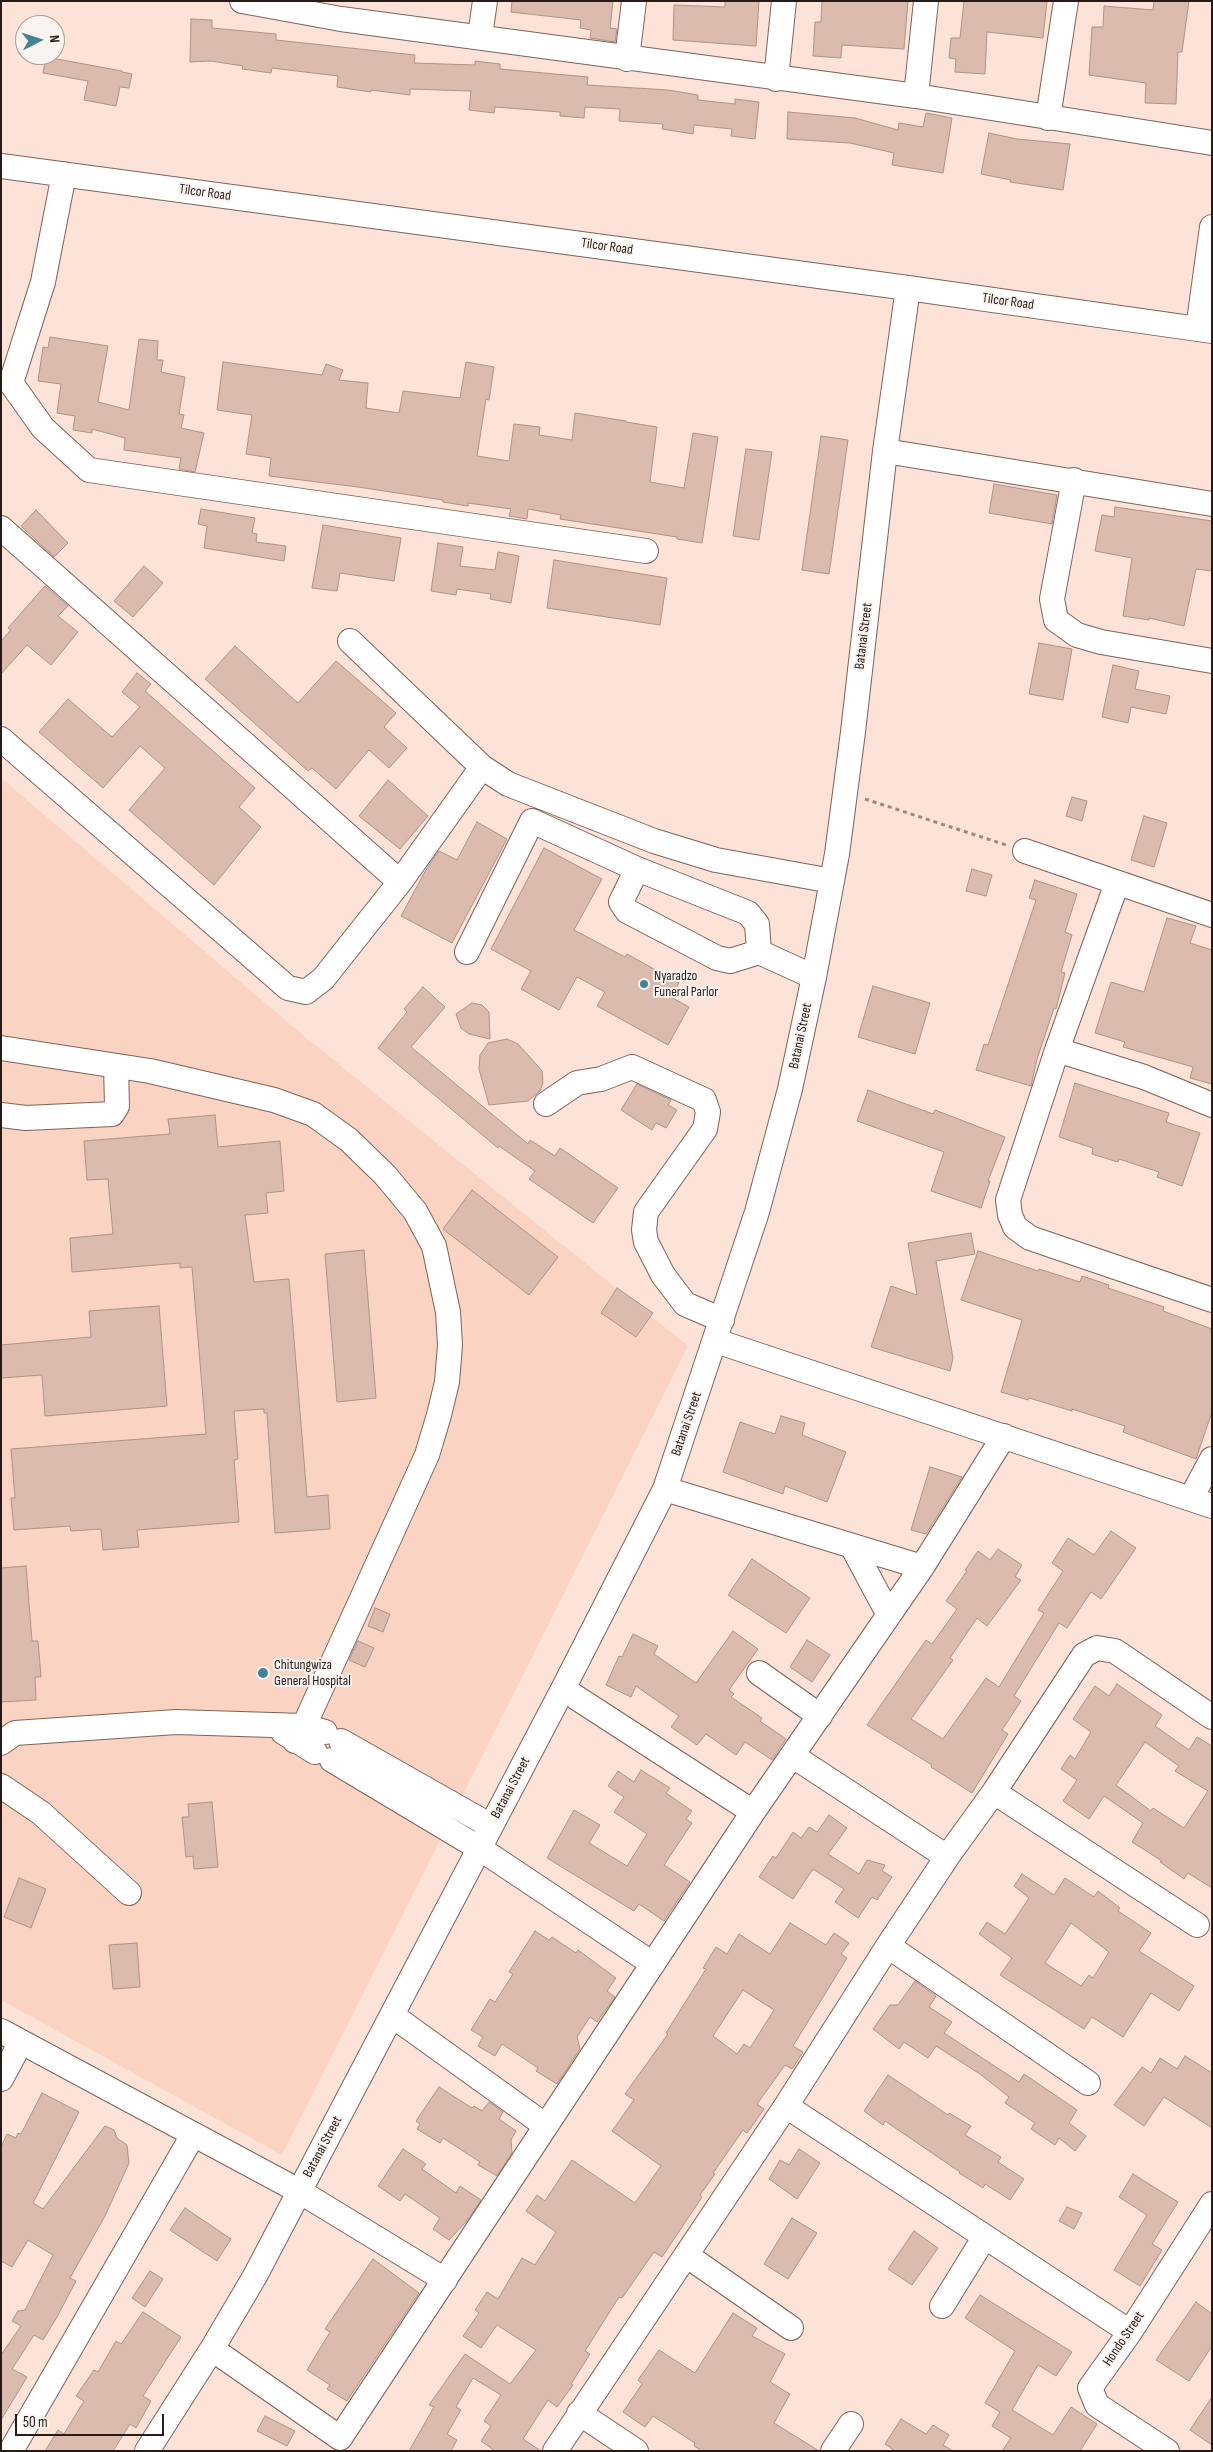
<!DOCTYPE html>
<html>
<head>
<meta charset="utf-8">
<style>
	body { margin:0 }
	#map { position:relative; width:1213px; height:2452px; overflow:hidden; background:#fce2d7; font-family:"Sofia Sans Condensed",sans-serif }
	canvas { display:block }
	.frame { position:absolute; inset:0; border:2px solid #261b16; pointer-events:none }
	.north { position:absolute; left:15px; top:15px; width:50px; height:50px; box-sizing:border-box; background:#faf4f1; border:1px solid #a59d99; border-radius:50%; rotate:85deg; font-size:14px; font-weight:700; line-height:20px; text-align:center; color:#261b16 }
	.north::after { content:''; display:block; margin:auto; width:18px; height:22px; background:#418594; clip-path:polygon(50% 0,100% 100%,50% 72%,0 100%) }
	.scale { position:absolute; left:15px; top:2414px; width:149px; height:22px; box-sizing:border-box; border:2px solid #261b16; border-top:0; padding-left:6px; font-size:15px; line-height:18px; white-space:nowrap; color:#261b16; -webkit-text-stroke:4px #faf4f1; paint-order:stroke }
</style>
</head>
<body>
<div id="map">
<canvas width="1213" height="2452"></canvas>
<div class="frame"></div>
<div class="north">N</div>
<div class="scale">50 m</div>
</div>
<script>
const ctx = document.querySelector('canvas').getContext('2d');
ctx.lineJoin = 'round';
function fillPath(path, color) { ctx.fillStyle = color; ctx.fill(path, 'evenodd'); }
const toPath = rows => new Path2D(rows.map(r => 'M' + r).join(''));
function strokePath(path, color, width, dash) { ctx.strokeStyle = color; ctx.lineWidth = width; ctx.lineCap = dash ? 'butt' : 'round'; ctx.setLineDash(dash || []); ctx.stroke(path); }
function label(font, color, halo, rows, align = 'center') {
  ctx.font = font + ' "Sofia Sans Condensed",sans-serif'; ctx.lineWidth = 4; ctx.setLineDash([]); ctx.textBaseline = 'middle'; ctx.strokeStyle = halo; ctx.fillStyle = color; for (const [text, x, y, turn = 0] of rows) {
    ctx.save(); ctx.translate(x, y); ctx.rotate((+turn || 0) * Math.PI / 180); ctx.textAlign = isNaN(turn) ? turn : align; if (halo) ctx.strokeText(text, 0, 0); ctx.fillText(text, 0, 0); ctx.restore();
  }
}
fillPath(toPath([
	[1,778,305,1037,688,1346,282,2155,1,2000]
]), '#fad3c2');
const building = toPath([
	[512,1,613,1,610,28,617,29,615,42,590,38,591,30,580,28,581,20,511,12,512,1],
	[725,1,759,1,756,46,673,40,674,5,725,7,725,1],
	[822,1,908,1,904,49,842,45,841,58,813,56,815,22,821,22,822,1],
	[964,1,1047,1,1043,38,987,32,985,74,955,72,956,59,949,58,951,38,960,38,964,1],
	[1154,1,1189,1,1182,52,1178,52,1176,104,1145,103,1146,83,1089,75,1092,27,1103,27,1104,6,1153,10,1154,1],
	[191,19,212,20,212,28,276,34,276,40,415,55,414,63,475,65,475,61,500,64,500,69,588,77,587,85,668,90,698,95,698,100,735,104,735,99,759,102,755,139,731,136,732,129,694,125,693,134,662,129,663,124,619,121,620,109,585,107,584,118,560,116,560,112,495,107,494,113,469,110,471,91,410,89,410,95,371,90,371,92,337,87,338,76,272,68,271,73,242,69,243,66,211,61,190,62,191,19],
	[46,57,122,71,122,72,132,74,129,88,120,87,116,106,84,100,88,81,43,73,46,57],
	[788,112,855,118,898,130,899,123,923,127,926,113,952,118,943,173,892,165,894,153,850,143,787,139,788,112],
	[989,133,1017,139,1070,144,1063,190,1010,182,1011,180,981,174,989,133],
	[50,337,108,346,98,402,129,410,139,339,158,341,157,360,163,360,161,372,185,377,179,414,184,415,181,428,204,433,195,472,179,469,181,458,124,450,125,438,92,429,92,433,73,430,75,416,57,413,61,384,38,381,43,347,48,348,50,337],
	[223,362,322,375,326,364,343,370,339,380,368,383,366,408,399,413,403,391,460,398,466,362,494,367,489,400,486,399,477,456,509,461,514,424,540,427,539,435,572,440,575,413,626,421,626,422,657,427,650,482,684,488,693,433,718,437,702,543,677,539,677,537,560,519,561,515,528,509,527,519,509,516,511,509,468,503,468,506,443,502,443,500,358,487,269,476,271,458,246,454,252,415,217,410,223,362],
	[821,436,848,440,829,574,802,570,821,436],
	[746,449,772,452,759,540,733,536,746,449],
	[994,484,1057,495,1052,524,989,513,994,484],
	[1115,507,1212,521,1212,571,1196,569,1184,626,1149,618,1149,620,1123,616,1132,558,1095,551,1102,515,1114,517,1115,507],
	[201,509,255,518,252,533,257,534,256,542,286,546,284,561,204,548,207,526,198,524,201,509],
	[36,510,68,543,54,557,21,526,36,510],
	[323,525,401,538,394,581,340,573,337,591,312,588,323,525],
	[438,543,463,547,460,566,495,570,498,552,519,556,511,603,490,599,491,594,457,589,456,595,431,591,438,543],
	[554,560,667,578,660,625,547,608,554,560],
	[144,566,163,583,133,617,114,601,144,566],
	[45,586,68,606,58,616,78,632,51,665,27,645,1,674,1,641,11,630,8,628,45,586],
	[1039,643,1072,649,1063,700,1029,694,1039,643],
	[235,646,298,703,336,661,396,713,384,727,407,748,389,768,369,750,336,789,312,768,308,771,205,679,235,646],
	[1113,665,1139,671,1135,689,1170,696,1166,714,1131,707,1128,723,1102,717,1113,665],
	[137,673,151,684,145,691,255,788,239,807,261,827,214,885,129,810,165,768,140,746,103,788,39,732,68,699,112,737,140,707,122,692,137,673],
	[388,780,428,816,400,849,359,816,388,780],
	[1072,797,1087,801,1082,821,1066,816,1072,797],
	[1144,816,1167,823,1154,867,1131,860,1144,816],
	[477,822,507,839,452,943,401,916,427,868,439,851,457,860,477,822],
	[544,848,602,879,574,930,625,957,627,954,679,983,671,997,689,1007,668,1045,597,1006,605,992,577,977,559,1010,521,989,531,971,491,949,544,848],
	[972,869,992,875,986,896,966,891,972,869],
	[1035,880,1077,894,1065,932,1072,935,1061,972,1065,973,1056,1009,1054,1008,1037,1059,1031,1086,976,1070,984,1044,988,1045,1036,900,1029,898,1035,880],
	[1167,918,1196,926,1190,943,1212,950,1212,1084,1190,1078,1193,1067,1123,1047,1125,1042,1095,1033,1111,982,1144,992,1167,918],
	[873,986,930,1003,915,1054,858,1037,873,986],
	[423,987,445,1007,411,1047,528,1144,530,1140,555,1156,560,1148,618,1188,593,1223,529,1179,535,1171,499,1146,498,1148,378,1048,407,1012,404,1009,423,987],
	[472,1003,482,1005,489,1012,490,1039,469,1034,461,1028,456,1014,472,1003],
	[507,1039,518,1044,537,1065,542,1071,543,1083,540,1091,528,1101,489,1105,479,1069,480,1055,488,1043,507,1039],
	[1075,1083,1169,1113,1166,1122,1200,1133,1182,1186,1157,1177,1159,1172,1119,1159,1118,1162,1092,1154,1093,1148,1059,1137,1075,1083],
	[637,1084,671,1100,668,1105,677,1110,666,1128,656,1123,652,1130,621,1110,637,1084],
	[868,1090,933,1114,935,1110,1005,1137,988,1181,990,1181,981,1208,931,1191,944,1152,857,1121,868,1090],
	[215,1115,218,1147,280,1141,284,1191,266,1193,268,1213,245,1215,254,1282,289,1279,307,1497,328,1495,330,1529,275,1533,267,1413,264,1413,264,1409,234,1411,238,1459,234,1460,239,1522,137,1530,139,1547,103,1550,101,1529,71,1531,70,1526,14,1530,11,1498,15,1498,11,1449,206,1434,192,1267,180,1268,180,1263,72,1272,70,1238,113,1234,108,1179,87,1180,84,1141,170,1134,168,1119,215,1115],
	[472,1190,558,1257,529,1295,443,1229,472,1190],
	[971,1233,975,1254,936,1261,953,1358,950,1371,871,1347,891,1286,917,1295,908,1243,971,1233],
	[364,1250,376,1398,337,1402,325,1254,364,1250],
	[978,1251,1038,1271,1039,1269,1080,1282,1082,1276,1109,1285,1108,1288,1164,1307,1163,1311,1212,1329,1212,1412,1196,1459,1123,1432,1125,1426,1072,1409,1072,1411,1029,1398,1028,1400,1001,1392,1022,1320,961,1300,978,1251],
	[617,1288,653,1313,636,1337,601,1313,617,1288],
	[159,1306,167,1406,45,1416,42,1375,1,1378,1,1345,91,1337,89,1311,159,1306],
	[781,1416,805,1423,802,1435,846,1452,827,1502,785,1486,783,1494,723,1472,740,1422,775,1434,781,1416],
	[930,1467,962,1477,926,1534,911,1530,930,1467],
	[1111,1531,1136,1548,1101,1599,1091,1592,1067,1628,1059,1623,1014,1696,1021,1701,1002,1730,1008,1734,972,1793,931,1767,932,1765,867,1725,926,1640,932,1644,957,1609,946,1601,967,1571,965,1570,978,1551,990,1560,998,1549,1022,1565,1015,1577,1021,1580,987,1626,977,1618,950,1658,953,1660,911,1719,943,1739,986,1678,999,1687,1044,1613,1038,1610,1063,1571,1052,1563,1068,1538,1094,1555,1111,1531],
	[752,1559,810,1598,786,1633,728,1595,752,1559],
	[26,1566,32,1641,38,1641,41,1677,35,1677,36,1700,1,1702,1,1568,26,1566],
	[375,1608,390,1614,383,1632,368,1626,375,1608],
	[733,1631,758,1649,729,1690,734,1694,731,1697,762,1718,760,1721,786,1739,772,1760,745,1742,736,1755,706,1734,697,1745,671,1727,679,1716,636,1686,631,1697,606,1685,619,1656,622,1657,633,1634,658,1646,654,1654,696,1683,733,1631],
	[807,1640,830,1655,812,1682,790,1667,807,1640],
	[358,1641,374,1648,365,1667,349,1660,358,1641],
	[1117,1684,1162,1715,1155,1726,1189,1750,1197,1737,1212,1746,1212,1888,1188,1873,1184,1879,1160,1862,1162,1861,1132,1842,1143,1823,1104,1796,1089,1819,1063,1801,1077,1780,1061,1769,1070,1755,1075,1759,1091,1732,1073,1719,1095,1686,1109,1696,1117,1684],
	[1145,1742,1179,1766,1175,1771,1208,1791,1184,1828,1153,1808,1151,1811,1116,1785,1145,1742],
	[641,1770,670,1788,666,1793,692,1811,686,1819,692,1823,664,1865,690,1882,664,1921,639,1904,634,1911,547,1858,574,1810,600,1825,589,1843,627,1866,647,1834,614,1812,624,1797,608,1786,618,1771,634,1782,641,1770],
	[212,1802,218,1867,194,1869,193,1856,186,1857,182,1817,189,1817,188,1804,212,1802],
	[829,1815,847,1828,828,1854,859,1874,867,1860,885,1865,882,1871,892,1877,877,1900,872,1897,858,1918,835,1902,844,1889,813,1869,793,1899,759,1877,773,1856,776,1858,793,1832,801,1838,809,1827,817,1832,829,1815],
	[1022,1874,1054,1895,1065,1878,1094,1897,1098,1891,1120,1908,1118,1911,1151,1933,1139,1951,1194,1986,1179,2011,1151,1993,1123,2037,1092,2017,1084,2029,1000,1975,1012,1958,979,1934,987,1922,1005,1934,1029,1898,1014,1886,1022,1874],
	[1071,1923,1109,1952,1093,1978,1089,1975,1081,1986,1045,1963,1071,1923],
	[19,1878,46,1889,31,1928,4,1917,19,1878],
	[790,1923,826,1945,834,1933,849,1943,841,1954,847,1958,793,2046,803,2052,792,2069,785,2065,757,2104,764,2109,747,2133,743,2130,713,2173,715,2174,700,2195,702,2197,662,2257,654,2252,622,2298,619,2297,585,2351,590,2354,571,2384,573,2385,557,2407,548,2400,523,2439,541,2451,495,2451,481,2441,491,2426,484,2421,501,2395,473,2378,456,2407,461,2410,447,2434,457,2440,451,2451,409,2451,434,2407,429,2405,465,2354,510,2384,536,2350,497,2325,481,2348,463,2336,479,2313,475,2310,487,2292,498,2299,522,2258,535,2265,556,2232,526,2211,537,2195,545,2201,572,2160,635,2203,661,2166,612,2131,634,2100,625,2094,668,2034,666,2033,706,1969,703,1968,716,1947,727,1954,739,1934,770,1954,790,1923],
	[743,1990,774,2010,750,2048,744,2044,737,2054,713,2036,743,1990],
	[535,1931,549,1940,552,1937,576,1953,578,1950,616,1978,607,1991,615,1997,597,2022,590,2017,577,2037,580,2049,557,2084,536,2071,538,2068,502,2044,495,2056,478,2046,483,2037,471,2030,490,1999,495,2002,513,1974,509,1972,535,1931],
	[137,1943,140,1987,113,1989,109,1945,137,1943],
	[915,1981,936,1996,929,2007,952,2022,944,2033,1019,2082,1024,2074,1077,2110,1069,2123,1086,2136,1075,2151,1059,2138,1055,2145,1031,2129,1035,2123,1005,2103,1009,2097,980,2074,936,2046,928,2058,904,2042,899,2049,873,2029,890,2005,898,2005,915,1981],
	[1185,2056,1212,2073,1212,2128,1164,2097,1144,2126,1114,2105,1142,2067,1151,2073,1160,2058,1177,2069,1185,2056],
	[888,2075,948,2115,949,2113,971,2126,965,2135,1001,2157,998,2162,1024,2179,1010,2200,985,2184,983,2188,959,2173,960,2172,885,2121,883,2125,864,2111,888,2075],
	[439,2087,472,2108,474,2106,482,2111,489,2102,503,2112,499,2119,516,2131,511,2140,512,2153,497,2176,478,2165,480,2162,443,2138,440,2143,417,2129,420,2124,416,2121,439,2087],
	[42,2093,79,2112,33,2203,43,2209,105,2126,114,2130,117,2138,127,2145,129,2163,105,2216,70,2278,76,2281,57,2317,43,2340,34,2335,12,2369,27,2377,1,2420,1,2355,21,2326,12,2321,18,2311,25,2310,53,2255,28,2240,12,2267,1,2261,1,2147,7,2134,16,2138,18,2133,21,2134,42,2093],
	[403,2149,426,2164,422,2169,456,2193,460,2186,481,2200,466,2222,449,2240,433,2229,440,2218,405,2194,400,2201,378,2186,403,2149],
	[799,2149,820,2163,797,2199,769,2179,780,2160,789,2165,799,2149],
	[1133,2174,1178,2202,1152,2244,1162,2250,1140,2286,1114,2270,1147,2215,1119,2197,1133,2174],
	[1067,2207,1082,2213,1074,2229,1059,2221,1067,2207],
	[185,2208,231,2239,217,2261,170,2230,185,2208],
	[792,2218,817,2233,788,2279,764,2264,792,2218],
	[914,2231,938,2248,912,2285,888,2269,914,2231],
	[373,2259,419,2293,347,2401,327,2389,330,2385,307,2370,330,2332,325,2329,373,2259],
	[150,2271,163,2279,145,2307,132,2298,150,2271],
	[980,2295,1072,2352,1056,2376,1038,2365,1012,2410,1053,2435,1071,2407,1097,2424,1080,2451,1002,2451,1011,2438,992,2426,1000,2412,985,2403,1015,2351,965,2318,980,2295],
	[1196,2302,1212,2314,1212,2346,1189,2381,1156,2360,1196,2302],
	[143,2312,181,2337,143,2396,151,2401,136,2428,130,2424,113,2451,45,2451,58,2430,64,2434,84,2401,76,2396,94,2370,98,2372,116,2341,121,2344,143,2312],
	[733,2313,757,2328,752,2336,785,2354,770,2382,790,2394,774,2423,819,2451,702,2451,694,2446,695,2443,653,2416,645,2427,623,2412,642,2384,638,2380,659,2350,695,2373,733,2313],
	[1212,2397,1212,2445,1190,2430,1212,2397],
	[265,2416,295,2431,287,2446,257,2431,265,2416],
	[901,2419,926,2434,933,2425,949,2435,943,2445,953,2451,895,2451,885,2444,901,2419]
]);
fillPath(building, '#dabbae');
strokePath(building, '#b09286', 1);
const minor = toPath([
	[242,1,341,19,916,96,1212,143],
	[480,36,485,1],
	[627,59,634,1],
	[776,79,784,1],
	[916,96,926,1],
	[1048,118,1066,1],
	[1,166,908,288,1212,331],
	[64,174,43,282,11,383,43,428,89,470,646,551],
	[1198,329,1212,227],
	[885,451,1212,504],
	[1074,480,1052,599,1056,620,1077,635,1101,642,1212,661],
	[1,528,400,882],
	[1,739,288,988,306,992,323,979,400,882,482,767,350,641],
	[482,767,508,784,654,841,716,860,832,881],
	[1025,851,1212,915],
	[637,869,621,902,627,911,717,958,730,961,759,952],
	[1117,883,1057,1050,1008,1200,1010,1215,1015,1227,1030,1238,1212,1300],
	[467,952,532,821,637,869,748,913,757,924,759,952,814,977],
	[1,1048,150,1071,274,1100,313,1114,349,1140,385,1175,415,1211,434,1246,448,1312,450,1345,447,1382,439,1415,427,1455,304,1726,295,1741],
	[1057,1050,1144,1077,1212,1105],
	[546,1104,577,1083,601,1079,632,1067,704,1100,708,1112,705,1129,646,1212,644,1230,646,1242,663,1275,685,1304,722,1320],
	[1,1115,26,1118,112,1114,117,1106,116,1066],
	[716,1341,1212,1506],
	[665,1489,922,1567],
	[1191,1498,1212,1459],
	[852,1546,889,1615],
	[759,1673,820,1716],
	[563,1689,753,1812],
	[283,1732,315,1752],
	[341,1741,491,1826],
	[1,1743,15,1733,176,1722,304,1726,325,1732],
	[793,1756,947,1857],
	[332,1760,479,1848,653,1964],
	[1,1786,41,1813,129,1893],
	[994,1792,1197,1925],
	[888,1946,1088,2083],
	[393,2016,546,2126],
	[1,2031,299,2191,445,2280],
	[1,2079,21,2042],
	[786,2106,1130,2332],
	[686,2255,791,2328],
	[942,2306,984,2238],
	[212,2349,340,2438,753,1812,922,1567,1004,1436],
	[579,2413,636,2451],
	[11,2451,193,2135],
	[147,2451,212,2349,255,2276,563,1689,665,1489,757,1212,790,1089,814,977,837,854,853,732,885,451,908,288],
	[555,2451,786,2106,888,1946,947,1857,994,1792,1084,1655,1097,1648,1115,1651,1212,1717],
	[833,2451,851,2424],
	[1167,2451,1097,2405,1090,2388,1130,2332,1212,2204]
]);
strokePath(minor, '#7f6358', 26);
strokePath(toPath([
	[865,799,1006,845]
]), '#9c8981', 3, [4, 4]);
strokePath(minor, '#fff', 24);
for (const [x, y, r, color] of [
	[644,984,5,"#418594"],
	[263,1673,6,"#418594"]
]) { const dot = new Path2D(); dot.arc(x, y, r, 0, 2 * Math.PI); ctx.fillStyle = color; ctx.fill(dot); strokePath(dot, '#faf4f1', 2); }
label('14px', '#261b16', '#faf4f1', [
	["Tilcor Road",205,193,8],
	["Tilcor Road",607,247,8],
	["Tilcor Road",1008,302,8],
	["Batanai Street",864,636,-83],
	["Batanai Street",801,1036,-78],
	["Batanai Street",687,1424,-71],
	["Batanai Street",511,1788,-62],
	["Batanai Street",323,2147,-62],
	["Hondo Street",1124,2339,-56]
]);
label('14px', '#261b16', '#faf4f1', [
	["Nyaradzo",654,976],
	["Funeral Parlor",654,992],
	["Chitungwiza",274,1665],
	["General Hospital",274,1681]
], 'left');
</script>
</body>
</html>
